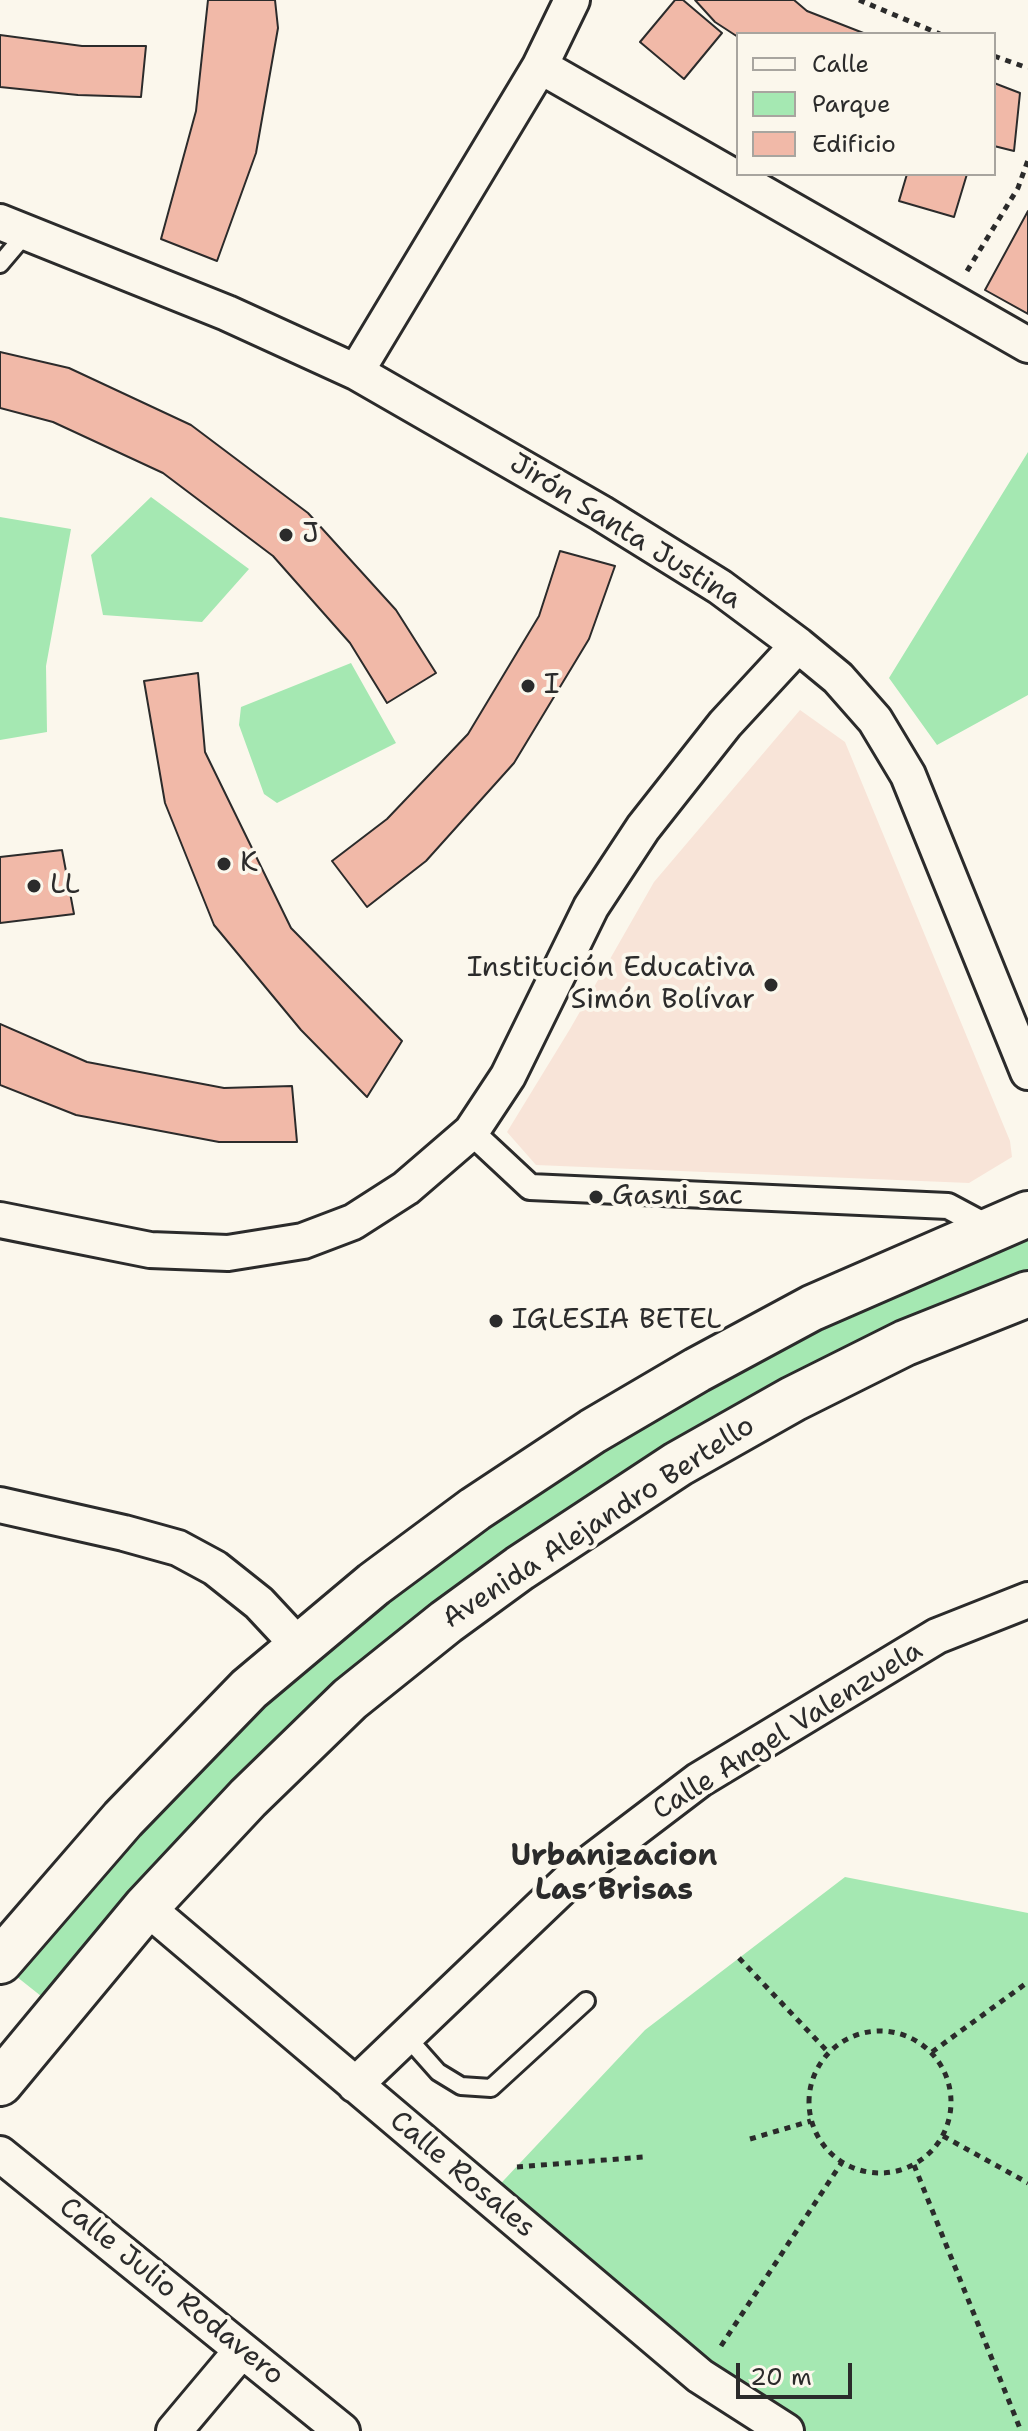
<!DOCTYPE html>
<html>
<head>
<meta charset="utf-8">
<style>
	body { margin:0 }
	#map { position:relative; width:1028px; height:2431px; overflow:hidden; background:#fbf7ec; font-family:"Shantell Sans",sans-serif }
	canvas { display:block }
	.legend { position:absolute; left:736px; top:32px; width:260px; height:144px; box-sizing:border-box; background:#fbf7ec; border:2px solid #a8a59f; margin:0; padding:10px 14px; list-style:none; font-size:24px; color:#2b2b2b }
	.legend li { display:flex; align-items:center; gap:16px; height:40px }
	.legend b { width:40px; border:2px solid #a8a59f }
	.scale { position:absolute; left:736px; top:2363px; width:116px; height:36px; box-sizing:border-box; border:4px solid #2b2b2b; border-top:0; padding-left:10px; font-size:24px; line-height:28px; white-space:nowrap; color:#2b2b2b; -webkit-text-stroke:6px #fbf7ec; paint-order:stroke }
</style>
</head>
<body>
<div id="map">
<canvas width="1028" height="2431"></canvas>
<ul class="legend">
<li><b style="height:10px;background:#fbf7ec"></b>Calle</li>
<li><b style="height:22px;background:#a5e8b2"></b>Parque</li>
<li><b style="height:22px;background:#f1b9a8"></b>Edificio</li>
</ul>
<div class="scale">20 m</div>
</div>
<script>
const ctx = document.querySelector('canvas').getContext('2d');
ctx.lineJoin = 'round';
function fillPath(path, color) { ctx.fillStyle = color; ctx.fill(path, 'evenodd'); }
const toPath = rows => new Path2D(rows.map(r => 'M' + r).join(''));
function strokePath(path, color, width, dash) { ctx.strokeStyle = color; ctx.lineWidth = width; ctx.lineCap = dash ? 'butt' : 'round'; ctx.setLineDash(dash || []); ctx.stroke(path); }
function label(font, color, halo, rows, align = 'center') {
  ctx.font = font + ' "Shantell Sans",sans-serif'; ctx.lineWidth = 8; ctx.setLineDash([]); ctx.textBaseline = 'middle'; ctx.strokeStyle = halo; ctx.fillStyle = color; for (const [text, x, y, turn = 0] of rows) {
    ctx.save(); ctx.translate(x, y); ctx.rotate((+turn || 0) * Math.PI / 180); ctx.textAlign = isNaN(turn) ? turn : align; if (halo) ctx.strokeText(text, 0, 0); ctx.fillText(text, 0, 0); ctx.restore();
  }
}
fillPath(toPath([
	[800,710,845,742,1010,1141,1012,1157,969,1183,536,1165,507,1132,570,1029,654,882]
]), '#f8e4d8');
fillPath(toPath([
	[1028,452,1028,695,937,745,889,678],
	[151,497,249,569,202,622,103,615,91,555],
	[0,517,71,529,46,666,47,732,0,740],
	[351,663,396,743,277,803,264,794,239,725,241,707],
	[1028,1234,1028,1281,604,1490,46,2000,7,1969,244,1717,422,1565,620,1425,880,1297],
	[845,1877,1028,1913,1028,2431,786,2431,489,2196,645,2030]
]), '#a5e8b2');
const building = toPath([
	[208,0,275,0,278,28,256,153,217,261,161,239,196,111,208,0],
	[675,0,683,0,722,33,684,79,640,42,675,0],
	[695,0,794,0,807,11,866,34,738,34,738,37,715,22,695,0],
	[0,35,82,46,146,46,141,97,78,95,0,87,0,35],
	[994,83,1020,93,1014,151,994,146,994,83],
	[907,174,967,174,954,217,899,201,907,174],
	[1028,211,1028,314,985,290,1028,211],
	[0,352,69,368,191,425,308,513,396,610,436,673,387,703,350,643,273,556,163,473,53,422,0,408,0,352],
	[560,551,615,566,589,639,514,763,426,861,367,907,332,861,387,819,468,734,539,616,560,551],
	[198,673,205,752,291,928,402,1041,367,1097,301,1030,214,925,165,803,144,681,198,673],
	[62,850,74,914,0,923,0,857,62,850],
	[0,1024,87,1062,224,1088,292,1086,297,1142,219,1142,76,1115,0,1085,0,1024]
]);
fillPath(building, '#f1b9a8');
strokePath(building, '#2b2b2b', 2);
const service = toPath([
	[0,264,28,231],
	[406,2036,438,2072,461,2086,491,2088,586,2001]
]);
const pedestrian = toPath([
	[471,1132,530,1187,948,1206,991,1229]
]);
const minor = toPath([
	[540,66,1028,345],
	[0,222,227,313,356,372,601,513,720,587,798,645,838,678,875,720,908,775,1028,1072],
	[356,372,540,66,572,0],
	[0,1220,150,1250,228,1253,303,1241,353,1222,406,1188,471,1132,508,1076,591,907,643,828,725,724,798,645],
	[0,1505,124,1533,178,1548,215,1568,259,1603,300,1647],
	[146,1907,700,2376,786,2431],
	[355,2085,578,1872,699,1780,937,1636,1028,1600],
	[0,2154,342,2431],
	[174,2431,242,2350]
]);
const secondary = toPath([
	[0,1961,123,1819,249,1689,374,1584,475,1509,593,1431,697,1370,812,1308,1028,1214],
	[0,2083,146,1907,248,1798,350,1699,446,1622,520,1568,678,1464,793,1399,905,1343,1028,1294]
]);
strokePath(service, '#2b2b2b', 22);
strokePath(pedestrian, '#2b2b2b', 30);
strokePath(minor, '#2b2b2b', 40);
strokePath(secondary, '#2b2b2b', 50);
strokePath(toPath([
	[859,0,940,34],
	[994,56,1028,68],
	[967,271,1018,188,1028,160],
	[739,1958,829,2053],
	'809 2102a71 71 0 1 1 142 0a71 71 0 1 1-142 0Z',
	[932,2052,1028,1982],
	[943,2136,1028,2183],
	[750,2139,811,2121],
	[914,2165,1021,2431],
	[517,2167,643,2157],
	[721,2346,842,2162]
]), '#2b2b2b', 5, [6, 6]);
strokePath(service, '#fbf7ec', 16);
strokePath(pedestrian, '#fbf7ec', 24);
strokePath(minor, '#fbf7ec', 34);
strokePath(secondary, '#fbf7ec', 44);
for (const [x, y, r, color] of [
	[286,535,8,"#2b2b2b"],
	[528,686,8,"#2b2b2b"],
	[224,864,8,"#2b2b2b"],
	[34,886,8,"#2b2b2b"],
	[771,985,8,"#2b2b2b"],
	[596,1197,8,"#2b2b2b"],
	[496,1321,8,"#2b2b2b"]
]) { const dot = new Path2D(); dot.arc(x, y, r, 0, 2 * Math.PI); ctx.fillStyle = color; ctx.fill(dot); strokePath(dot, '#fbf7ec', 3); }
label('28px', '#2b2b2b', '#fbf7ec', [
	["Jirón Santa Justina",625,532,32],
	["Avenida Alejandro Bertello",599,1523,-33],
	["Calle Angel Valenzuela",788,1731,-32],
	["Calle Rosales",462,2175,40],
	["Calle Julio Rodavero",171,2292,39]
]);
label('28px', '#2b2b2b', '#fbf7ec', [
	["J",302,535],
	["I",544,686],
	["K",240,864],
	["LL",50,886],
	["Institución Educativa",755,969,"right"],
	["Simón Bolívar",755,1001,"right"],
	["Gasni sac",612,1197],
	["IGLESIA BETEL",512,1321]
], 'left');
label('bold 30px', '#2b2b2b', '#fbf7ec', [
	["Urbanizacion",614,1857],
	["Las Brisas",614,1891]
]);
</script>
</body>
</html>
